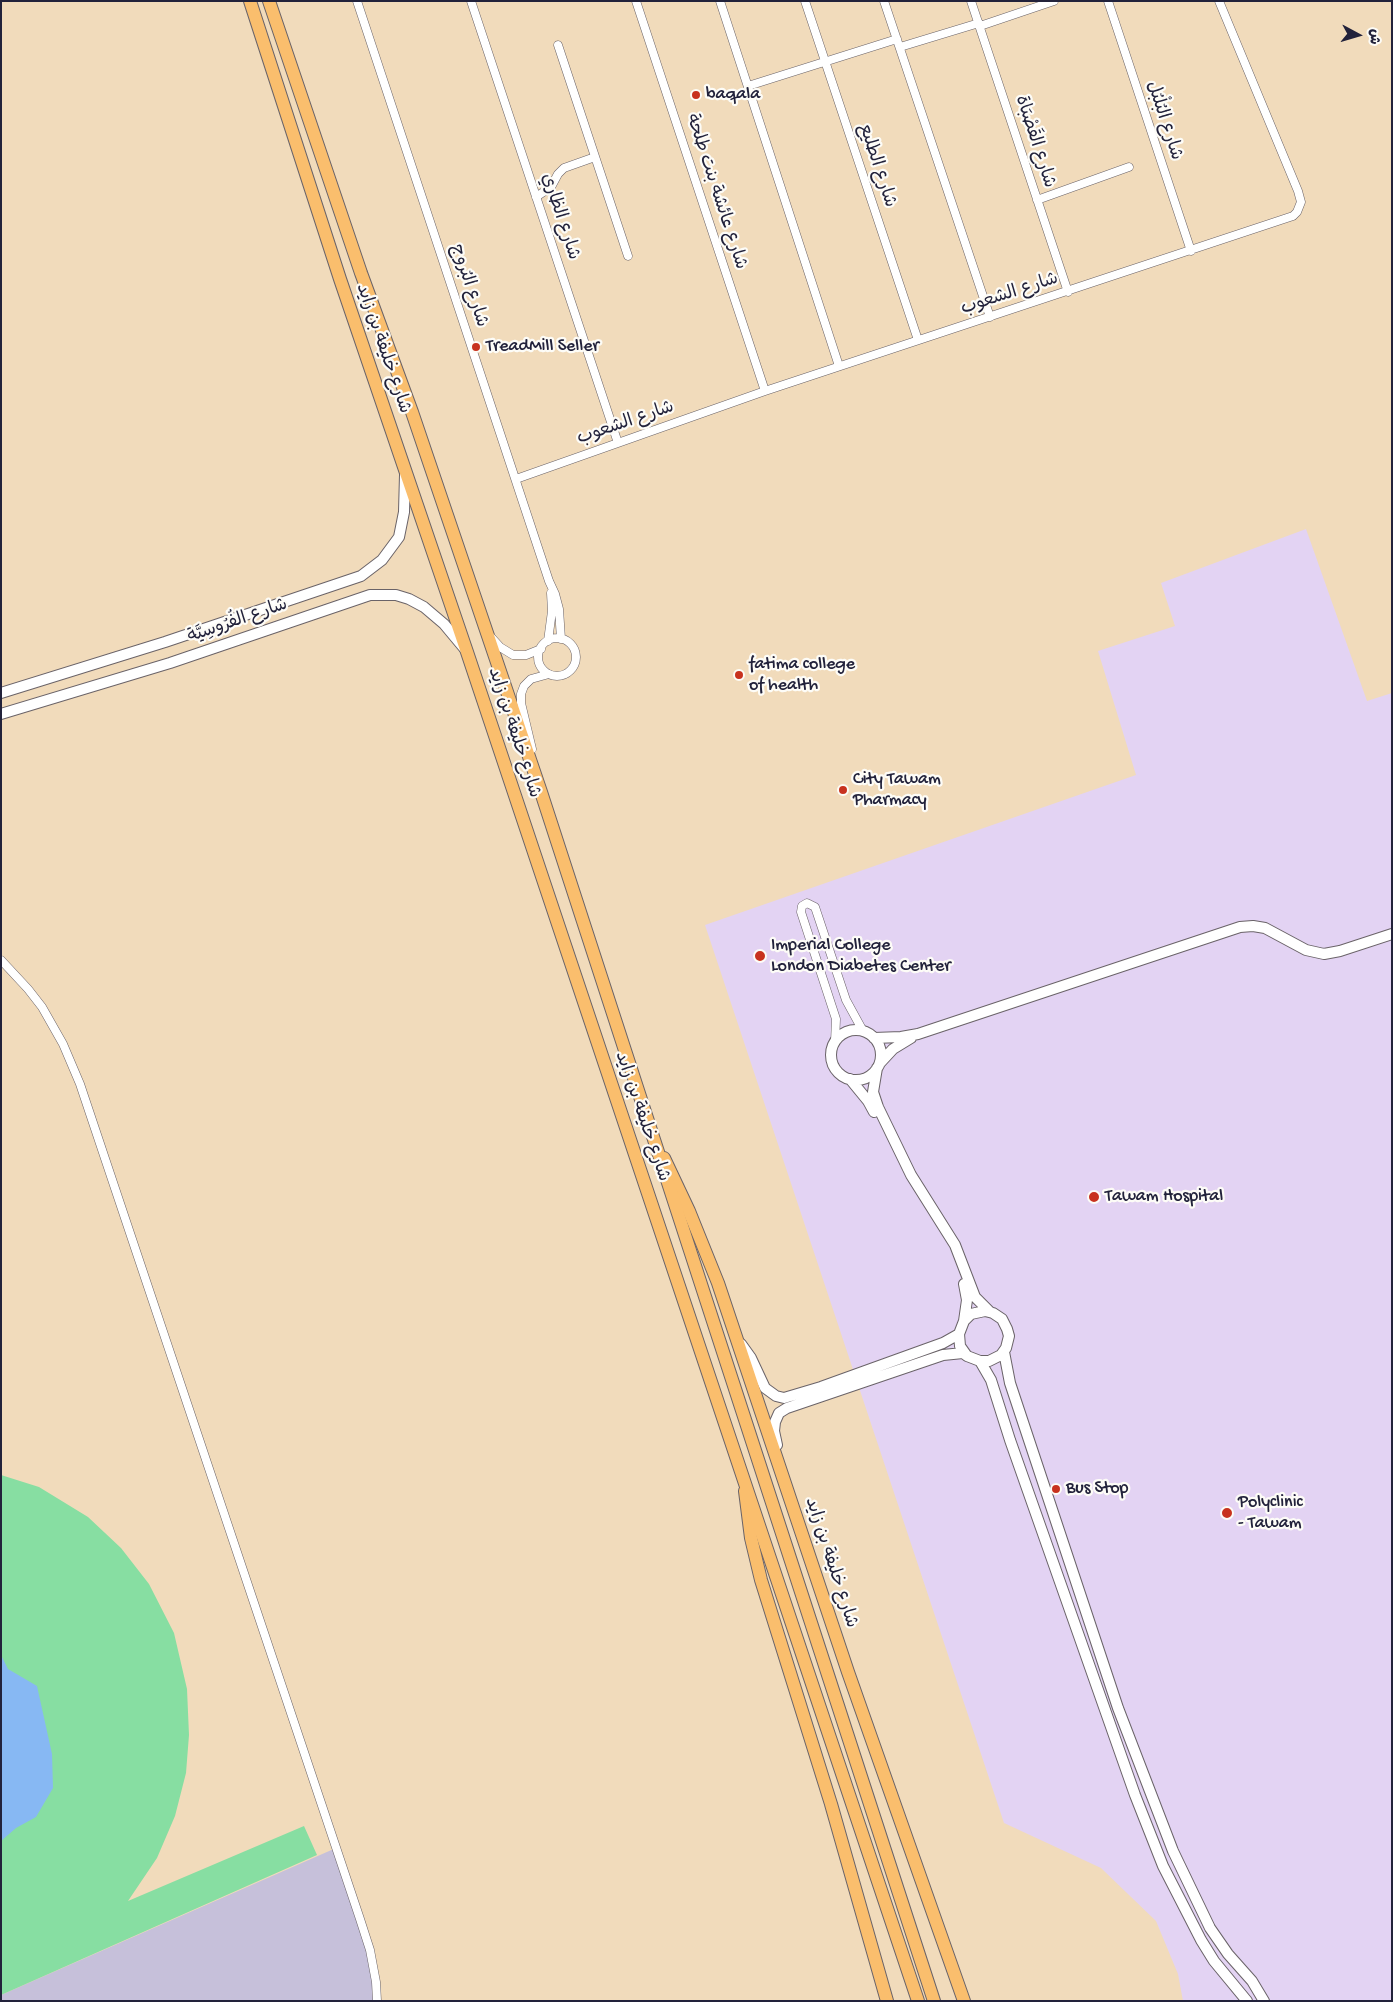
<!DOCTYPE html>
<html>
<head>
<meta charset="utf-8">
<style>
	body { margin:0 }
	#map { position:relative; width:1393px; height:2002px; overflow:hidden; background:#f1dbbb; font-family:"Gochi Hand","Playpen Sans Arabic",sans-serif }
	canvas { display:block }
	.frame { position:absolute; inset:0; border:2px solid #22223b; pointer-events:none }
	.north { position:absolute; left:1333px; top:10px; width:50px; height:50px; -webkit-text-stroke:4px #fdfcf7; paint-order:stroke; rotate:96deg; font-size:14px; font-weight:700; line-height:20px; text-align:center; color:#22223b }
	.north::after { content:''; display:block; margin:auto; width:18px; height:22px; background:#22223b; clip-path:polygon(50% 0,100% 100%,50% 72%,0 100%) }
</style>
</head>
<body>
<div id="map">
<canvas width="1393" height="2002"></canvas>
<div class="frame"></div>
<div class="north">ش</div>
</div>
<script>
const ctx = document.querySelector('canvas').getContext('2d');
ctx.lineJoin = 'round';
function fillPath(path, color) { ctx.fillStyle = color; ctx.fill(path, 'evenodd'); }
const toPath = rows => new Path2D(rows.map(r => 'M' + r).join(''));
function strokePath(path, color, width, dash) { ctx.strokeStyle = color; ctx.lineWidth = width; ctx.lineCap = dash ? 'butt' : 'round'; ctx.setLineDash(dash || []); ctx.stroke(path); }
function label(font, color, halo, rows, align = 'center') {
  ctx.font = font + ' "Gochi Hand","Playpen Sans Arabic",sans-serif'; ctx.lineWidth = 4.5; ctx.setLineDash([]); ctx.textBaseline = 'middle'; ctx.strokeStyle = halo; ctx.fillStyle = color; for (const [text, x, y, turn = 0] of rows) {
    ctx.save(); ctx.translate(x, y); ctx.rotate((+turn || 0) * Math.PI / 180); ctx.textAlign = isNaN(turn) ? turn : align; if (halo) ctx.strokeText(text, 0, 0); ctx.fillText(text, 0, 0); ctx.restore();
  }
}
fillPath(toPath([
	[1306,529,1367,701,1392,693,1392,2001,1183,2001,1178,1974,1156,1921,1101,1868,1004,1823,705,925,1136,775,1098,651,1175,626,1161,583]
]), '#e3d3f3');
fillPath(toPath([
	[336,1848,376,1982,373,2001,1,2001,1,1995]
]), '#c6c0da');
fillPath(toPath([
	[1,1475,39,1487,88,1517,121,1548,149,1584,174,1633,187,1689,189,1735,186,1773,175,1816,157,1858,128,1901,304,1826,317,1855,1,1995]
]), '#87dea2');
fillPath(toPath([
	[1,1655,8,1669,37,1686,52,1754,53,1788,36,1817,16,1828,1,1841]
]), '#87b8f3');
const minor = toPath([
	[357,1,549,581,555,594,559,609,561,639],
	[471,1,618,443],
	[636,1,765,391],
	[720,1,839,366],
	[805,1,918,340],
	[884,1,990,317],
	[971,1,1068,292],
	[1108,1,1191,251],
	[980,26,1054,1],
	[558,45,628,256],
	[900,47,979,23],
	[748,86,897,39],
	[536,197,551,187,558,174,564,168,595,157],
	[1037,200,1129,167],
	[516,479,765,391,1293,216,1297,212,1301,202,1298,191,1219,1],
	[491,637,500,647,513,655,526,655,541,649],
	'538 657a19 19 0 1 1 38 0a19 19 0 1 1-38 0Z',
	[548,641,552,611,551,593],
	[532,749,521,703,521,694,524,686,531,679,549,674],
	[1,960,28,989,42,1007,63,1044,80,1084,360,1919,370,1950,376,1982,377,2001],
	[835,1042,836,1019,801,912,802,906,807,903,815,907,846,1000,863,1031]
]);
const tertiary = toPath([
	[1,693,165,642,361,576,382,560,399,537,404,512,405,475],
	[1,714,170,663,370,595,396,595,409,599,424,607,444,624,464,648],
	'831 1055a25 25 0 1 1 50 0a25 25 0 1 1-50 0Z',
	[874,1038,901,1037,918,1034,1240,927,1253,926,1265,928,1306,950,1324,954,1340,951,1392,934],
	[880,1063,893,1049,911,1038],
	[877,1068,873,1092,878,1107,911,1175,955,1245,975,1297,990,1312],
	[850,1079,868,1101,874,1112],
	[964,1321,967,1300,964,1284],
	[741,1344,751,1358,765,1388,776,1396,784,1398,821,1387,943,1343,959,1334],
	[1004,1352,1010,1383,1118,1708,1173,1851,1210,1928,1228,1954,1252,1981,1264,2001],
	[980,1361,989,1361,1001,1355,1006,1348,1009,1336,1007,1329,1002,1319,993,1313,985,1311,971,1314,964,1321,959,1334,960,1346,967,1356,980,1361,991,1380,1010,1440,1135,1795,1163,1866,1201,1940,1214,1961,1247,2001],
	[777,1445,774,1431,775,1422,779,1413,787,1408,943,1355,963,1353,967,1356]
]);
const primary = toPath([
	[664,1158,689,1211,718,1283,848,1672,964,2001],
	[745,1491,751,1538,761,1580,831,1804,887,2001]
]);
const trunk = toPath([
	[250,1,340,279,467,652,918,2001],
	[269,1,361,273,412,412,541,792,934,2001]
]);
strokePath(minor, '#6a6368', 9);
strokePath(tertiary, '#6a6368', 12);
strokePath(primary, '#6a6368', 14);
strokePath(trunk, '#6a6368', 14);
strokePath(minor, '#fff', 8);
strokePath(tertiary, '#fff', 10);
strokePath(primary, '#fabe6d', 12);
strokePath(trunk, '#fabe6d', 12);
for (const [x, y, r, color] of [
	[696,95,5,"#c8321e"],
	[476,347,5,"#c8321e"],
	[739,675,5,"#c8321e"],
	[843,790,5,"#c8321e"],
	[760,956,6,"#c8321e"],
	[1094,1197,6,"#c8321e"],
	[1056,1489,5,"#c8321e"],
	[1227,1513,6,"#c8321e"]
]) { const dot = new Path2D(); dot.arc(x, y, r, 0, 2 * Math.PI); ctx.fillStyle = color; ctx.fill(dot); strokePath(dot, '#fdfcf7', 2); }
label('18px', '#22223b', '#fdfcf7', [
	["baqala",706,95],
	["TreadMill Seller",486,347],
	["fatima college",749,665],
	["of health",749,686],
	["City Tawam",853,780],
	["Pharmacy",853,801],
	["Imperial College",771,946],
	["London Diabetes Center",771,967],
	["Tawam Hospital",1105,1197],
	["Bus Stop",1066,1489],
	["Polyclinic",1238,1503],
	["- Tawam",1238,1524]
], 'left');
label('18px', '#22223b', '#fdfcf7', [
	["شارع البُلْبُل",1163,121,72],
	["شارع القَصْبَاة",1034,142,72],
	["شارع الطليع",876,166,72],
	["شارع عائشة بنت طلحة",715,192,72],
	["شارع الظاري",559,217,72],
	["شارع البُروج",468,286,72],
	["شارع الشعوب",1010,295,-18],
	["شارع خليفة بن زايد",382,349,71],
	["شارع الشعوب",626,424,-19],
	["شارع الفُرُوسِيَّة",238,622,-19],
	["شارع خليفة بن زايد",513,733,72],
	["شارع خليفة بن زايد",641,1117,71],
	["شارع خليفة بن زايد",830,1563,72]
]);
</script>
</body>
</html>
